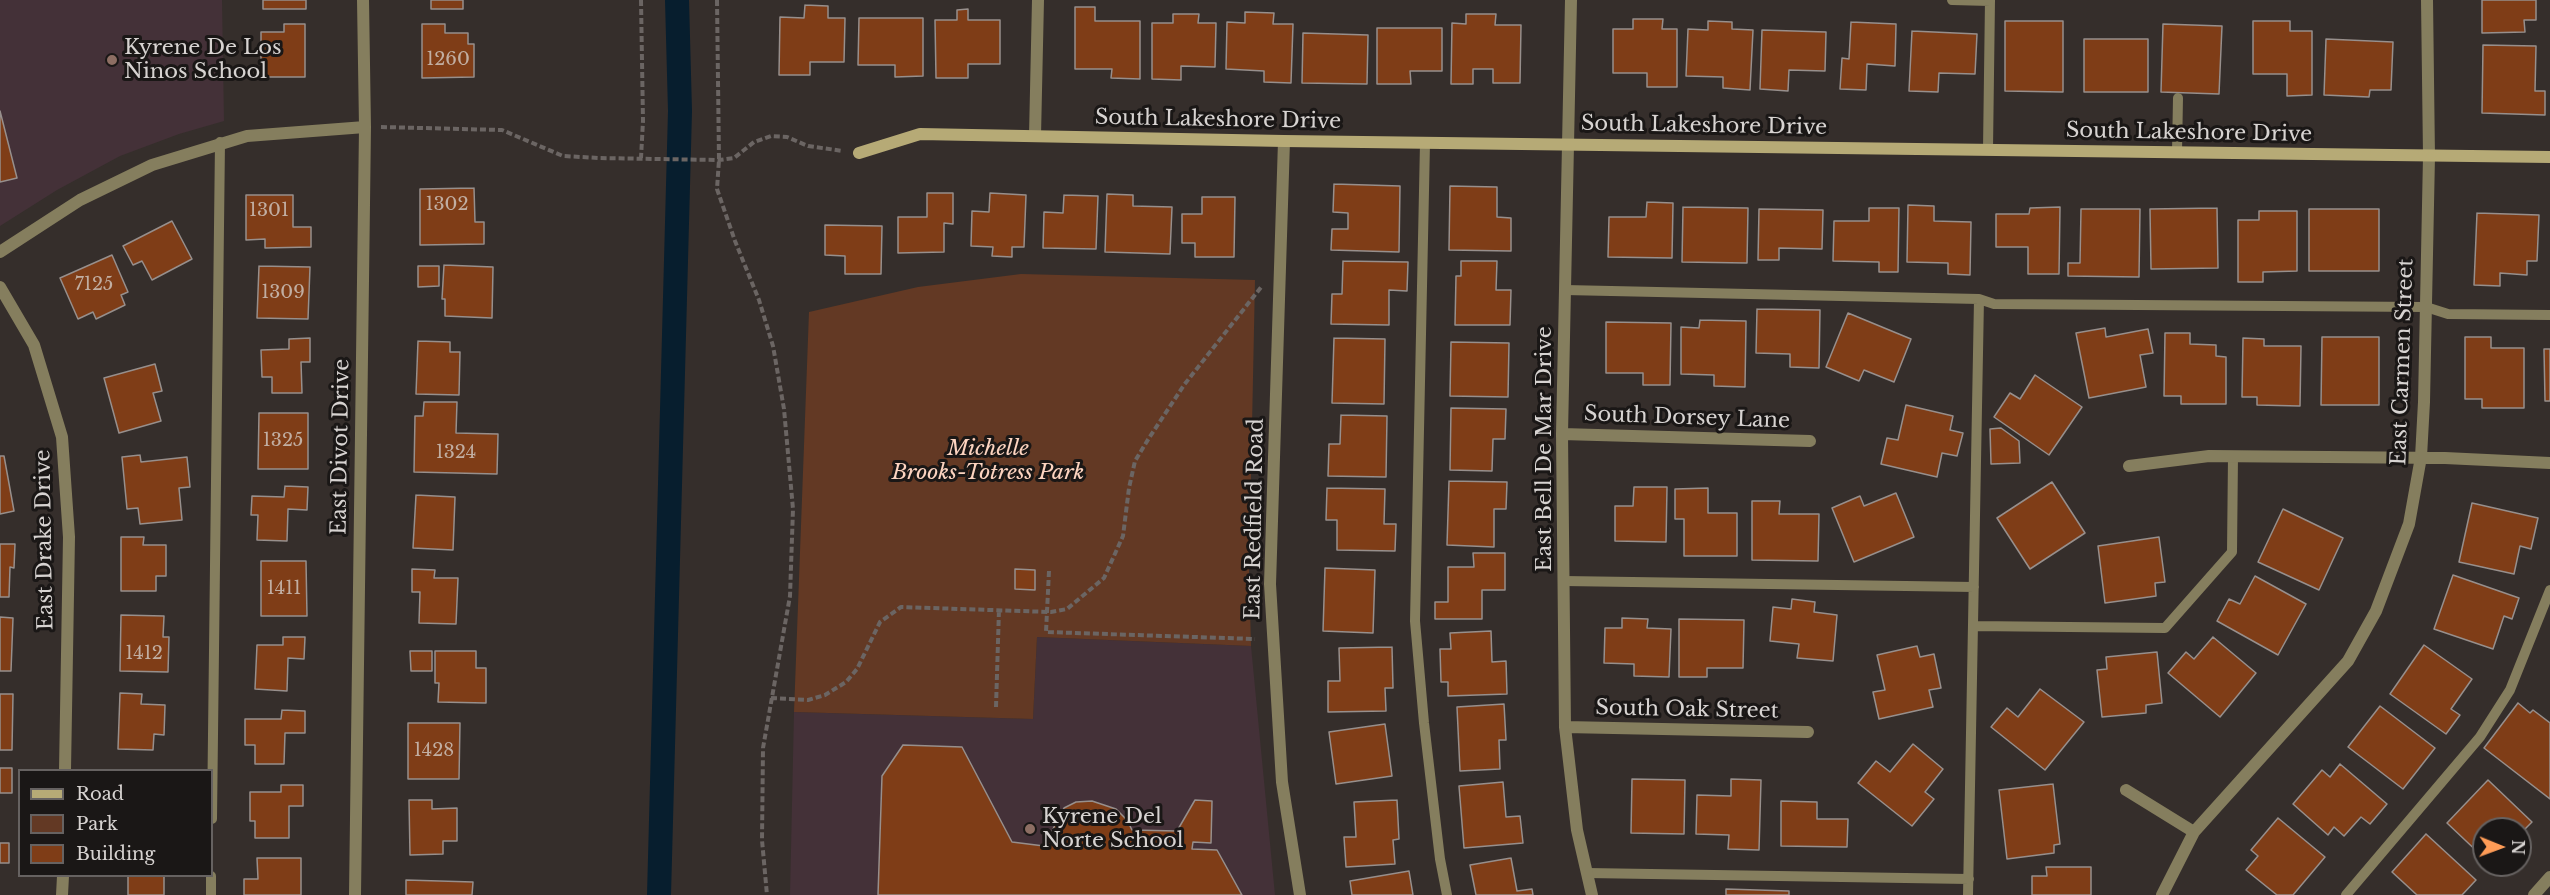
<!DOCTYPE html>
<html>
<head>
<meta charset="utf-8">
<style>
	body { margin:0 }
	#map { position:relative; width:2550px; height:895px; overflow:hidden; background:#352e2b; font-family:"Libre Baskerville",serif }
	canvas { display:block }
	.legend { position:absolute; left:18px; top:769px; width:195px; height:108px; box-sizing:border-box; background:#1a1716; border:2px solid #666261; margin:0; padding:8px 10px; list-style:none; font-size:18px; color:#d7d3d1 }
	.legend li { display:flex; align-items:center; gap:12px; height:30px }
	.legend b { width:30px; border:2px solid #666261 }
	.north { position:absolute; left:2472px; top:817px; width:60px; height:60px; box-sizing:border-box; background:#1a1716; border:2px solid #666261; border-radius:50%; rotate:91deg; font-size:16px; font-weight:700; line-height:24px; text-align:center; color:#d7d3d1 }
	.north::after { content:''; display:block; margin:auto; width:21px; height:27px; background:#fe9c57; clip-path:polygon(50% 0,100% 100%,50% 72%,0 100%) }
</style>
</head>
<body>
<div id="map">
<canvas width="2550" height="895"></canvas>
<ul class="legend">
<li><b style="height:8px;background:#b6aa76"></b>Road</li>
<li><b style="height:16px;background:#633924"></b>Park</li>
<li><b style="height:16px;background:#7f3d17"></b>Building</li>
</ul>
<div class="north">N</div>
</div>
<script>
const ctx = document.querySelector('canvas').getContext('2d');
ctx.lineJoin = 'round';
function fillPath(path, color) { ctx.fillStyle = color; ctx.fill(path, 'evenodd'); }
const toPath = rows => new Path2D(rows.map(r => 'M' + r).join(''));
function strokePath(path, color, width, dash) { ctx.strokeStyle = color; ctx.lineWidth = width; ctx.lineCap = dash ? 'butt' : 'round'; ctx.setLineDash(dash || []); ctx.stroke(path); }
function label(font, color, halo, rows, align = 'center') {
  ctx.font = font + ' "Libre Baskerville",serif'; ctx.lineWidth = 6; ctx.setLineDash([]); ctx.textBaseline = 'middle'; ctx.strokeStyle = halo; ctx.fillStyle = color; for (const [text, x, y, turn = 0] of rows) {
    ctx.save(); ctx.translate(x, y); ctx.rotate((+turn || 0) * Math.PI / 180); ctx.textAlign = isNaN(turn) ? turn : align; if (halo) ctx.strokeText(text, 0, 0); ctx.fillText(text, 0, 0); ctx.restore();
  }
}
fillPath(toPath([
	[0,0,222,0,224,121,179,134,120,156,57,190,0,226],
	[1037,637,1251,646,1275,895,790,895,794,712,1033,719]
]), '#443138');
fillPath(toPath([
	[1021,274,1255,280,1249,573,1251,646,1037,637,1033,719,794,712,809,312,918,287]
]), '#633924');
strokePath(toPath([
	[659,895,680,111,677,0]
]), '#071e2e', 24);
const building = toPath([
	[263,0,306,0,306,9,263,9,263,0],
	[431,0,463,0,463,9,431,9,431,0],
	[2482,0,2536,0,2536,20,2524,20,2525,32,2482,33,2482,0],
	[805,5,828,6,828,18,845,18,844,62,810,62,810,75,779,75,780,17,804,18,805,5],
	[1075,7,1095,7,1095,21,1140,21,1140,79,1111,78,1112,69,1075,69,1075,7],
	[968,9,968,20,1000,20,1000,64,968,64,968,78,936,78,935,20,957,20,957,10,968,9],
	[1245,12,1274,13,1273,24,1293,24,1291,83,1264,82,1264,71,1226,69,1227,22,1245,23,1245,12],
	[1173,14,1199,14,1198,23,1216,23,1215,67,1181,66,1181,80,1152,79,1152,23,1173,23,1173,14],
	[1466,14,1496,14,1495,25,1521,25,1520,83,1493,83,1493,69,1473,69,1473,84,1451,84,1452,23,1466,24,1466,14],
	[859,18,923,18,923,76,895,77,895,65,858,65,859,18],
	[1633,19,1663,19,1662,29,1677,29,1677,87,1647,87,1647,73,1613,73,1613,29,1633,29,1633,19],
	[1708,21,1732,22,1732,29,1753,30,1750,90,1723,88,1723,77,1686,76,1688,29,1708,30,1708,21],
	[2005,21,2063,21,2063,92,2005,91,2005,21],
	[2253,21,2290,21,2290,31,2312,31,2312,95,2287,96,2287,74,2253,74,2253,21],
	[1851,22,1896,24,1895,66,1867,64,1866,90,1840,89,1842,58,1849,59,1851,22],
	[284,24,305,24,305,77,261,77,261,32,284,32,284,24],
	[422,24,445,24,445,33,468,33,468,44,474,44,474,77,422,78,422,24],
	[2163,24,2222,26,2219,94,2161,92,2163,24],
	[1377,28,1442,28,1442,71,1410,71,1411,84,1377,84,1377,28],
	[1762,30,1826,32,1825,71,1789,70,1788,91,1760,89,1762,30],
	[1912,31,1977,34,1975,74,1939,73,1938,92,1909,91,1912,31],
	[1303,33,1368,35,1367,84,1302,83,1303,33],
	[2084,39,2148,39,2148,92,2084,92,2084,39],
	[2326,39,2393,42,2391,90,2370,90,2369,97,2324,95,2326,39],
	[2483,45,2536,46,2535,91,2545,91,2545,115,2482,113,2483,45],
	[0,111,17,178,0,182,0,111],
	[1334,184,1400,186,1399,252,1331,250,1332,229,1348,229,1348,213,1333,212,1334,184],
	[1450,186,1497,187,1497,217,1511,218,1511,251,1449,250,1450,186],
	[474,188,475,222,484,222,484,244,420,245,420,189,474,188],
	[927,193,953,193,953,224,944,223,944,252,898,253,898,217,927,217,927,193],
	[990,193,1026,195,1024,247,1012,247,1012,257,992,256,993,247,971,246,972,211,989,212,990,193],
	[1107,194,1133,195,1133,206,1172,207,1170,254,1105,252,1107,194],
	[246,195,293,195,293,227,311,227,311,247,265,248,265,239,246,240,246,195],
	[1064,195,1098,196,1096,249,1043,248,1044,212,1063,213,1064,195],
	[1202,197,1235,197,1234,257,1195,257,1195,243,1182,243,1182,214,1202,214,1202,197],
	[1647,202,1673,203,1672,258,1608,257,1609,217,1646,217,1647,202],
	[1908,205,1934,206,1934,221,1971,222,1970,275,1948,274,1948,263,1907,262,1908,205],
	[1683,207,1748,208,1747,263,1682,262,1683,207],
	[2060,207,2059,274,2028,274,2028,247,1996,247,1996,214,2029,214,2030,208,2060,207],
	[1869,208,1899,208,1898,272,1879,272,1879,262,1833,261,1834,221,1869,221,1869,208],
	[2217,208,2218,268,2151,269,2150,209,2217,208],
	[1759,209,1823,210,1822,249,1779,248,1779,260,1758,260,1759,209],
	[2081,209,2140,209,2139,277,2068,276,2068,263,2080,263,2081,209],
	[2309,209,2379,209,2379,271,2309,271,2309,209],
	[2259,211,2297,211,2297,271,2263,272,2263,282,2238,282,2238,220,2259,220,2259,211],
	[2477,213,2539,215,2537,261,2527,261,2527,275,2500,273,2500,286,2474,285,2477,213],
	[172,221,192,259,152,280,142,261,133,265,123,246,172,221],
	[825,225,882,226,881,274,845,274,845,256,825,255,825,225],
	[112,255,128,292,121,295,125,305,96,319,93,312,78,319,60,278,112,255],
	[1343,261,1408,262,1407,291,1389,290,1389,325,1331,324,1332,294,1342,294,1343,261],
	[1461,261,1497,261,1496,290,1511,290,1510,325,1455,325,1456,276,1461,276,1461,261],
	[444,265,493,267,492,318,445,316,445,299,442,299,444,265],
	[259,266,310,267,308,319,257,318,259,266],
	[418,266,439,266,439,286,418,287,418,266],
	[1757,309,1820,310,1819,368,1790,367,1790,354,1756,353,1757,309],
	[1848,313,1911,339,1894,382,1864,370,1859,381,1826,367,1848,313],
	[1700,320,1746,321,1745,387,1714,386,1714,375,1681,374,1681,327,1699,328,1700,320],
	[1606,322,1671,323,1670,385,1643,385,1643,373,1606,373,1606,322],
	[2105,328,2106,337,2148,329,2153,353,2140,355,2146,387,2089,398,2076,333,2105,328],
	[2165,333,2190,333,2190,344,2216,345,2216,356,2226,357,2226,404,2181,404,2181,396,2164,396,2165,333],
	[2322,337,2379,337,2379,405,2321,405,2322,337],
	[2465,337,2491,337,2491,348,2524,348,2524,408,2482,408,2482,399,2465,399,2465,337],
	[310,338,310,362,301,362,302,393,272,393,272,377,262,377,261,350,289,349,289,339,310,338],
	[1334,338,1385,339,1384,404,1332,403,1334,338],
	[2243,338,2264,339,2264,346,2301,346,2300,406,2257,405,2257,397,2242,397,2243,338],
	[418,341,450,342,450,352,460,352,459,395,416,394,418,341],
	[1451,342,1509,343,1508,397,1450,396,1451,342],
	[2544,349,2550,349,2550,401,2545,401,2544,349],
	[155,364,162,391,153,393,161,421,119,433,104,378,155,364],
	[2035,375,2082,407,2049,455,1994,417,2010,393,2020,399,2035,375],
	[424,402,457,402,456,433,498,434,497,474,414,472,415,416,423,416,424,402],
	[1906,405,1953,416,1950,430,1963,433,1957,456,1942,453,1937,477,1881,464,1887,438,1898,440,1906,405],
	[1451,408,1506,409,1505,439,1493,439,1492,471,1450,470,1451,408],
	[259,413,308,413,308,469,258,469,259,413],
	[1341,415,1387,416,1386,477,1328,476,1329,444,1340,444,1341,415],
	[2001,428,2019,441,2020,463,1991,464,1990,429,2001,428],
	[140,455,141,462,187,457,190,487,179,488,182,520,140,524,138,508,127,509,122,457,140,455],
	[0,456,4,456,14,511,0,514,0,456],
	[1449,481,1507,482,1506,509,1494,509,1494,547,1447,545,1449,481],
	[2052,482,2085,533,2030,569,1997,518,2052,482],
	[285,486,308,487,307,510,288,509,287,541,257,540,258,515,251,515,252,496,284,497,285,486],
	[1634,487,1667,487,1666,542,1615,541,1615,506,1633,506,1634,487],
	[1327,488,1385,489,1384,524,1396,524,1395,551,1337,550,1337,520,1326,520,1327,488],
	[1708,488,1708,513,1737,513,1737,556,1684,556,1684,519,1675,519,1675,489,1708,488],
	[1896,493,1914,537,1854,562,1832,508,1860,496,1864,506,1896,493],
	[416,495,455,497,453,550,413,548,416,495],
	[1752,501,1780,501,1779,514,1819,514,1818,561,1752,560,1752,501],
	[2472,503,2538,518,2531,549,2520,546,2514,574,2459,562,2472,503],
	[2283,509,2343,538,2319,590,2258,562,2283,509],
	[121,537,144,537,143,545,166,545,166,576,156,576,156,591,121,591,121,537],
	[2159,537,2165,582,2155,583,2156,596,2105,603,2098,546,2159,537],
	[0,544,15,544,14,568,10,567,9,597,0,597,0,544],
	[1473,553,1505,553,1505,590,1482,590,1482,619,1435,619,1435,602,1448,602,1448,567,1474,567,1473,553],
	[261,561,306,561,307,616,261,616,261,561],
	[1325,568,1375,570,1373,633,1323,631,1325,568],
	[412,569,435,570,434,578,458,578,456,624,419,623,420,592,412,592,412,569],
	[1015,569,1035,570,1035,590,1015,589,1015,569],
	[2453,575,2519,598,2512,619,2504,616,2493,649,2434,629,2453,575],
	[2255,576,2306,604,2278,655,2217,621,2229,599,2240,604,2255,576],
	[1792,599,1815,602,1814,612,1837,615,1833,661,1797,658,1799,644,1770,641,1773,607,1791,609,1792,599],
	[121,615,164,616,163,637,169,637,168,672,120,671,121,615],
	[0,617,13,618,11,671,0,671,0,617],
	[1622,618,1648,619,1647,628,1671,629,1669,677,1634,676,1634,664,1604,663,1605,628,1622,628,1622,618],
	[1679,619,1744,620,1743,668,1707,668,1707,677,1679,677,1679,619],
	[1491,631,1492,662,1506,661,1507,694,1448,696,1448,682,1441,682,1440,649,1451,649,1450,633,1491,631],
	[283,637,305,637,304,659,288,658,287,691,255,689,257,645,283,645,283,637],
	[2213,637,2256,673,2220,717,2168,673,2186,652,2194,659,2213,637],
	[2424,645,2472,679,2451,709,2460,715,2446,734,2390,694,2424,645],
	[1917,646,1920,657,1934,654,1941,688,1929,690,1933,707,1879,719,1873,692,1885,690,1877,655,1917,646],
	[1392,647,1393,688,1385,688,1386,711,1328,712,1328,681,1340,681,1339,648,1392,647],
	[410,651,432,651,432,671,411,671,410,651],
	[435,651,476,651,476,668,486,668,486,703,438,702,439,683,435,683,435,651],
	[2157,652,2162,703,2146,705,2146,713,2102,717,2097,670,2107,669,2106,657,2157,652],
	[2040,689,2084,722,2045,770,1991,727,2007,708,2018,717,2040,689],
	[120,693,142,694,141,704,165,705,164,735,154,734,153,750,118,749,120,693],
	[0,694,13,694,12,750,0,750,0,694],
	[2518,703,2530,713,2533,710,2550,723,2550,799,2484,748,2518,703],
	[1504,704,1506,740,1499,740,1500,769,1460,771,1457,707,1504,704],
	[2380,706,2435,748,2403,789,2348,747,2380,706],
	[282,710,305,711,305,733,285,733,284,764,255,764,255,745,245,745,245,719,281,719,282,710],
	[408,723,460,723,459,779,408,779,408,723],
	[1385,724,1392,776,1336,784,1329,732,1385,724],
	[1913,744,1943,769,1925,792,1934,799,1912,826,1858,783,1876,761,1890,772,1913,744],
	[903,745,962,747,1012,842,1044,846,1064,808,1076,802,1092,801,1116,809,1127,820,1132,830,1177,831,1195,800,1212,801,1211,843,1193,842,1192,849,1217,850,1242,895,878,895,882,776,903,745],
	[2340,764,2387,804,2370,824,2361,817,2344,836,2334,827,2328,835,2293,804,2322,770,2330,777,2340,764],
	[0,768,12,768,12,793,0,793,0,768],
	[1632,779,1685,780,1684,834,1631,833,1632,779],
	[1731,779,1761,780,1759,850,1728,849,1729,835,1696,834,1697,795,1731,796,1731,779],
	[2488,780,2532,822,2520,834,2520,829,2484,829,2484,858,2447,823,2488,780],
	[1503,782,1506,817,1520,816,1523,843,1464,848,1459,786,1503,782],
	[2053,784,2060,844,2054,845,2054,853,2007,859,1999,790,2053,784],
	[281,785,303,785,303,806,289,806,289,838,255,838,255,821,250,821,250,792,281,792,281,785],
	[409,800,432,800,432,809,457,808,457,841,443,841,443,854,410,855,409,800],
	[1397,800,1399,839,1393,840,1395,864,1346,867,1344,837,1356,837,1354,802,1397,800],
	[1781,801,1817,802,1817,819,1848,819,1847,847,1781,846,1781,801],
	[2278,818,2325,857,2293,895,2277,895,2246,870,2258,856,2251,850,2278,818],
	[2426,834,2476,880,2462,895,2417,895,2392,872,2426,834],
	[0,843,9,843,9,863,0,863,0,843],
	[257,858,301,858,301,895,244,895,244,879,258,879,257,858],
	[1511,858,1517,891,1532,889,1533,895,1476,895,1470,865,1511,858],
	[2046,867,2091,867,2091,895,2032,895,2032,876,2047,876,2046,867],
	[1409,871,1413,895,1352,895,1350,881,1409,871],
	[128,876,164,876,164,895,128,895,128,876],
	[406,880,473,882,472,895,406,895,406,880],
	[1726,889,1789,891,1789,895,1726,895,1726,889]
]);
fillPath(building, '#7f3d17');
strokePath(building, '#978f8c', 1.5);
strokePath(toPath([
	[641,0,643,121,641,158],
	[717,0,719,160,717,189,735,241,759,300,773,346,784,409,793,509,790,596,763,748,762,840,767,895],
	[381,127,502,130,563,156,599,158,719,160,734,158,754,142,771,136,787,137,808,146,843,151],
	[1049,571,1046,632,1255,639],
	[771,698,808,700,825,695,846,682,857,669,880,622,901,607,1051,612,1067,609,1104,578,1123,536,1129,488,1135,461,1149,438,1184,385,1262,286],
	[996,707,999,609]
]), '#6b6563', 4, [6, 3]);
strokePath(toPath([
	[1952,0,1990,1],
	[1425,143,1415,621,1424,723,1440,859,1447,895],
	[1988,149,1990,0],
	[2177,152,2178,98],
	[1565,290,1979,299,1994,304,2426,307,2448,314,2550,315],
	[1564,581,1974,587],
	[1973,626,2165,628,2232,552,2233,456],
	[212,819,220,142],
	[1587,873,1969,879],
	[211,895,211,876],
	[1968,895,1979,299],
	[2346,895,2480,737,2510,690,2550,590]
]), '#857e5e', 10);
strokePath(toPath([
	[1571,0,1562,434,1565,727,1577,830,1592,895],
	[1035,136,1038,0],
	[1284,141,1270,584,1282,782,1300,895],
	[0,252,80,200,152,165,247,136,365,127],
	[0,287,34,345,62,437,69,537,65,770],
	[1562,434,1810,441],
	[2129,466,2209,456,2445,458,2550,463],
	[1565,727,1808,732],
	[2126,790,2194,832],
	[62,895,63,876],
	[355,895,365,127,363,0],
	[2162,895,2194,832,2348,661,2376,611,2409,524,2421,457,2424,402,2429,156,2427,0],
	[2534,895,2550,877]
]), '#857e5e', 12);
strokePath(toPath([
	[859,153,920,134,1284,141,2550,157]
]), '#b6aa76', 12);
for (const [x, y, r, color] of [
	[112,60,6,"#8d6e63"],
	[1030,829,6,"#8d6e63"]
]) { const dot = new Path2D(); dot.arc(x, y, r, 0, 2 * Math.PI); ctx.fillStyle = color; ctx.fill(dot); strokePath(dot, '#1a1716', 2); }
label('18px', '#c1aea2', null, [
	["1260",448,60],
	["1302",447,205],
	["1301",269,211],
	["7125",94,285],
	["1309",283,293],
	["1325",283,441],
	["1324",456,453],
	["1411",284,589],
	["1412",144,654],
	["1428",434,751]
]);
label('21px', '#d7d3d1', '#1a1716', [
	["Kyrene De Los",124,48],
	["Ninos School",124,72],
	["Kyrene Del",1042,817],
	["Norte School",1042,841]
], 'left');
label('21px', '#d7d3d1', '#1a1716', [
	["South Lakeshore Drive",1218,120,1],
	["South Lakeshore Drive",1704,126,1],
	["South Lakeshore Drive",2189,133,1],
	["East Carmen Street",2403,362,-88],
	["South Dorsey Lane",1687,418,2],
	["East Divot Drive",341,447,-89],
	["East Bell De Mar Drive",1545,449,-90],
	["East Redfield Road",1255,519,-89],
	["East Drake Drive",45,540,-91],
	["South Oak Street",1687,710,1]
]);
label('italic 21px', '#fdd4c0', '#1a1716', [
	["Michelle",988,449],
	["Brooks-Totress Park",988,473]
]);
</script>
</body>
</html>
